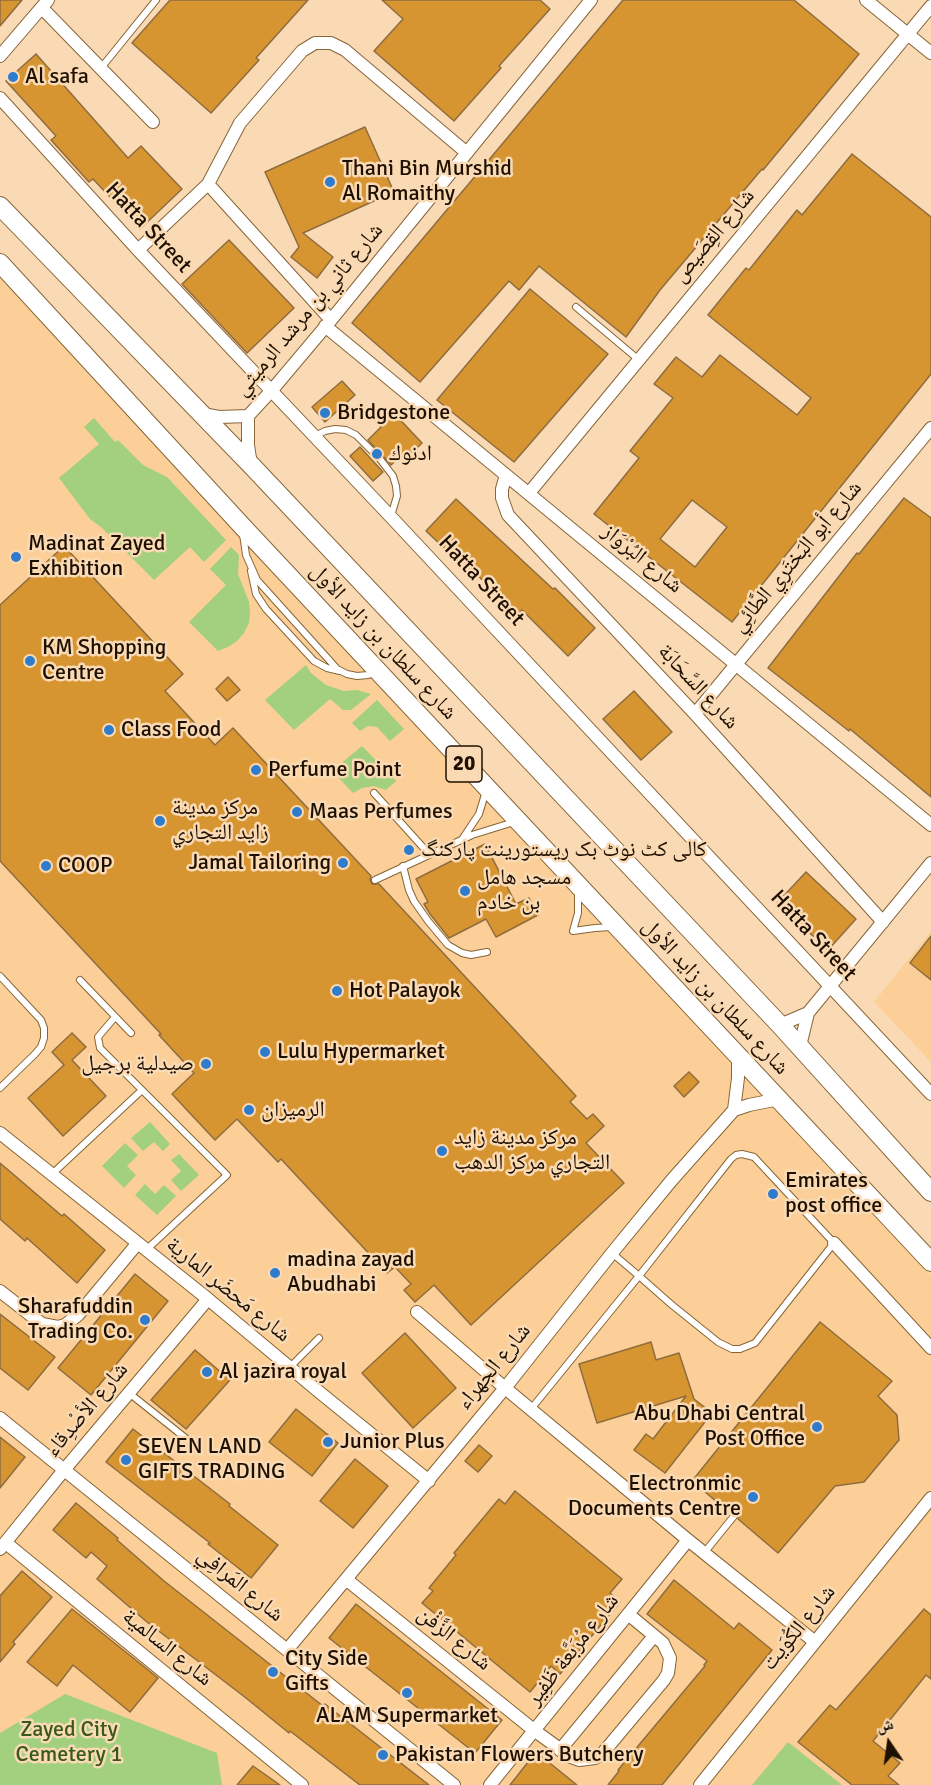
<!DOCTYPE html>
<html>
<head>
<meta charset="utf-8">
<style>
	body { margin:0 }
	#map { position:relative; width:931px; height:1785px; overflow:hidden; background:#fadab4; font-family:Signika,"Noto Naskh Arabic",sans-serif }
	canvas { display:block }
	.north { position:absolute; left:859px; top:1713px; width:60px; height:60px; -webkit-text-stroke:4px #fadab4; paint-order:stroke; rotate:347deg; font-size:16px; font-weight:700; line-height:24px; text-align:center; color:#1e1001 }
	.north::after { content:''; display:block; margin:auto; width:21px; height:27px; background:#1e1001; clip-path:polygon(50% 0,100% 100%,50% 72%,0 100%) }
</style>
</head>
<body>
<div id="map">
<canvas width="931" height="1785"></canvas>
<div class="north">ش</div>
</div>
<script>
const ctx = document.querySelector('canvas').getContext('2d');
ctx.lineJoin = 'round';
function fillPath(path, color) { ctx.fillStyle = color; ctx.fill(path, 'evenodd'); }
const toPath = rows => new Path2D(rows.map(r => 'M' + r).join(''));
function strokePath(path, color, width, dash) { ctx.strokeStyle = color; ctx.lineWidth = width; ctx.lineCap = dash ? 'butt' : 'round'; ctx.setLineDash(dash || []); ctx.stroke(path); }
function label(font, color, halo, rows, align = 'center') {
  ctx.font = font + ' Signika,"Noto Naskh Arabic",sans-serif'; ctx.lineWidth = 5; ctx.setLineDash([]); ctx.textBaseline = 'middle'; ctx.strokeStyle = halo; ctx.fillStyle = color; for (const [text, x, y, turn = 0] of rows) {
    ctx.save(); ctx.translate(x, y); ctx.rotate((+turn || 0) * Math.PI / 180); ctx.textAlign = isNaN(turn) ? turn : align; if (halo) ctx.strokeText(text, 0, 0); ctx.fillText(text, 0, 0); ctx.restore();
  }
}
fillPath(toPath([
	[0,276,387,695,931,1275,931,1785,0,1785],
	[931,931,931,1062,874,1002]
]), '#fbcf97');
fillPath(toPath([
	[94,418,115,442,118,440,143,465,167,477,226,540,204,562,190,547,154,580,101,527,90,519,59,478,99,444,84,427],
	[231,547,239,555,238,574,249,602,250,613,249,623,244,633,237,641,228,647,218,651,189,622,226,585,210,569],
	[306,665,311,673,326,685,344,691,357,690,371,694,351,710,343,710,330,699,294,730,265,700],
	[377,700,404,729,390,741,377,727,368,726,360,731,352,723],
	[362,746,396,781,386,790,374,786,362,788,353,793,332,771],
	[150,1122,170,1144,163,1151,154,1142,143,1151,131,1138],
	[125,1143,138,1155,127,1166,136,1175,124,1188,102,1166],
	[179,1154,199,1175,181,1191,171,1180,181,1171,171,1160],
	[145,1184,155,1194,164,1185,176,1196,157,1215,135,1195],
	[65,1694,217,1753,222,1785,0,1785,0,1733],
	[788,1742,842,1785,752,1785]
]), '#a2d07f');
const building = toPath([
	[0,0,22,0,0,26,0,0],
	[170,0,308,0,256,58,259,60,211,113,132,43,170,0],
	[382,0,540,0,550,9,499,66,501,68,454,121,374,51,403,19,382,0],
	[623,0,794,0,859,54,763,170,762,169,660,290,626,337,539,266,519,290,509,281,420,382,352,323,623,0],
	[36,54,128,158,141,146,182,189,140,229,93,179,89,182,51,140,56,136,6,81,36,54],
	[365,127,394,192,303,233,333,257,317,278,291,257,299,247,265,172,365,127],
	[852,154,931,217,931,374,732,622,594,514,639,458,630,451,673,398,654,384,676,357,702,377,720,355,797,415,811,398,708,315,746,268,749,270,797,210,802,215,852,154],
	[692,500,727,527,695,567,660,539,692,500],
	[229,240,294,308,247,353,182,284,229,240],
	[530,289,608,354,514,462,437,400,530,289],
	[342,381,355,395,325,422,312,407,342,381],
	[390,409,422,443,409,456,405,452,391,465,368,440,381,427,376,422,390,409],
	[360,447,383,472,373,481,350,456,360,447],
	[904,498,931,518,931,797,850,729,849,731,768,668,857,553,859,554,904,498],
	[456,499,553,589,555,588,595,628,568,656,522,610,518,614,474,572,472,574,426,531,456,499],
	[64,546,183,674,165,691,215,745,233,728,371,876,370,880,372,884,379,884,576,1096,570,1102,587,1119,593,1114,604,1126,586,1143,624,1183,471,1325,434,1285,415,1302,404,1290,411,1284,395,1267,387,1273,281,1159,278,1162,237,1119,215,1140,172,1094,194,1073,159,1035,161,1034,0,861,0,605,64,546],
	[228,677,240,690,227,701,216,689,228,677],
	[634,691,672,732,641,760,603,719,634,691],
	[485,844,516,904,529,898,538,915,496,937,486,919,449,938,430,914,424,904,428,902,416,879,485,844],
	[806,872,856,919,828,950,777,903,806,872],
	[931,936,931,980,910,963,931,936],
	[72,1033,86,1047,72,1060,106,1096,63,1136,28,1098,64,1065,52,1052,72,1033],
	[689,1072,699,1082,684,1097,674,1086,689,1072],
	[0,1163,62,1216,64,1214,105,1250,77,1283,27,1238,25,1241,0,1219,0,1163],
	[135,1274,168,1301,91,1395,58,1368,135,1274],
	[0,1314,55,1357,28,1390,0,1368,0,1314],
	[820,1322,892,1381,878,1396,897,1415,899,1440,864,1482,835,1486,778,1553,738,1519,739,1516,738,1512,734,1511,730,1513,692,1481,820,1322],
	[405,1333,456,1388,413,1428,362,1373,405,1333],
	[651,1342,656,1360,679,1353,694,1399,712,1413,665,1473,634,1450,646,1434,653,1439,686,1396,597,1423,579,1364,651,1342],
	[195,1350,230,1380,186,1429,151,1400,195,1350],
	[296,1409,338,1443,312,1476,269,1442,296,1409],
	[133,1429,230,1504,229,1506,278,1545,251,1578,208,1544,210,1543,106,1462,133,1429],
	[0,1437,25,1457,0,1488,0,1437],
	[479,1445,492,1456,478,1472,465,1461,479,1445],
	[355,1459,388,1486,353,1528,320,1501,355,1459],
	[515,1491,622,1579,610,1593,620,1602,560,1674,551,1666,530,1692,422,1603,433,1591,429,1588,456,1555,454,1553,499,1499,505,1504,515,1491],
	[76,1503,118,1538,117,1540,164,1581,323,1706,325,1704,429,1785,360,1785,290,1731,289,1733,246,1698,147,1622,97,1579,107,1566,91,1552,86,1558,53,1530,76,1503],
	[22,1571,52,1597,13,1642,15,1644,0,1662,0,1596,22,1571],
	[674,1580,734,1629,739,1623,772,1650,662,1785,608,1785,619,1771,618,1770,705,1666,704,1665,707,1661,647,1614,674,1580],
	[356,1604,502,1720,475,1753,329,1638,356,1604],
	[72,1609,158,1678,130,1712,73,1665,57,1686,27,1662,72,1609],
	[924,1609,931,1615,931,1679,926,1675,873,1741,900,1763,888,1776,899,1785,852,1785,798,1742,830,1705,836,1710,924,1609],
	[536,1752,577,1785,510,1785,536,1752],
	[253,1766,280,1785,237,1785,253,1766]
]);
fillPath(building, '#d79532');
strokePath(building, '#8f6c3e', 1.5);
const service = toPath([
	[101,68,156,0],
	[576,307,639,360],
	[315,436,325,431,335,429,346,430,356,435,380,459,393,476,396,486,397,496,391,516],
	[243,534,246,555,257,580,330,661,337,669,347,674,357,676,368,675,376,672],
	[251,571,256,594,266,609,314,661,327,668,340,671],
	[374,793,429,854],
	[463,838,479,814,486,791],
	[403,866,409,890,414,901,428,921,448,945,462,953,471,955,487,952],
	[375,880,472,835,514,822],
	[573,931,578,913,578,891],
	[573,931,595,928,611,927],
	[0,976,41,1020,44,1028,44,1038,41,1047,35,1054,0,1088],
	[80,980,131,1033],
	[115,1017,98,1037,100,1048,227,1175,146,1250],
	[51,1175,142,1090],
	[290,1367,319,1338],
	[129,1393,198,1448],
	[531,1409,639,1276,731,1159,736,1155,742,1154,754,1157,834,1243,755,1343,740,1349,732,1349,718,1342,672,1305,639,1276,612,1253],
	[704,1553,734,1516]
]);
const minor = toPath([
	[866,0,931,53],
	[42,8,153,122],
	[0,56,48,0],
	[0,98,138,250,391,517,931,1094],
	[208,184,331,320],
	[138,250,208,184,240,123,302,51,315,43,331,43,345,50,467,153],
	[325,326,931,825],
	[203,414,219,417,248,416,272,390,331,320,591,0],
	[248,416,248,445,251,465],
	[506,475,502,489,502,498,508,515,695,714,883,922],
	[529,493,931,6],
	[695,714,931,428],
	[780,1025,808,1013],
	[800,1046,808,1013,931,863],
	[734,1110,738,1078,738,1057],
	[0,1133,208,1299,318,1391,429,1481],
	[834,1243,931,1348],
	[0,1291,42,1324,58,1327,65,1325,78,1315,137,1244],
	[417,1312,505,1388,688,1540,815,1642],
	[0,1418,454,1785],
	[6,1543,302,1785],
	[0,1549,64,1470,208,1299],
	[347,1580,535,1731,571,1757,579,1760,595,1758,602,1754,664,1680,668,1673,670,1658,663,1643,628,1614],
	[287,1650,505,1388,612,1253,671,1181,734,1110,749,1105,779,1099],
	[560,1750,654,1636],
	[490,1785,688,1540],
	[700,1785,931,1498]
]);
const primary = toPath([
	[0,206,251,465,780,1025,931,1192],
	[0,263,243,527,931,1262]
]);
strokePath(service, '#876537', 8);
strokePath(minor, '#876537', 14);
strokePath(primary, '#876537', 20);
strokePath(service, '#fff', 6);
strokePath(minor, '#fff', 12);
strokePath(primary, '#fff', 18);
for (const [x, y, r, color] of [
	[13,77,6,"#2f7bcc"],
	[330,182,6,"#2f7bcc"],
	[325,413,6,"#2f7bcc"],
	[377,454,6,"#2f7bcc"],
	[16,557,6,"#2f7bcc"],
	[30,661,6,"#2f7bcc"],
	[109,730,6,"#2f7bcc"],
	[256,770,6,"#2f7bcc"],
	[297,812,6,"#2f7bcc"],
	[160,821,6,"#2f7bcc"],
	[409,850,6,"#2f7bcc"],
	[343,863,6,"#2f7bcc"],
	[46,866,6,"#2f7bcc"],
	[465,891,6,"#2f7bcc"],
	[337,991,6,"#2f7bcc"],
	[265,1052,6,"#2f7bcc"],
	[206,1064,6,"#2f7bcc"],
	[249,1110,6,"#2f7bcc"],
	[442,1151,6,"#2f7bcc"],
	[773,1194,6,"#2f7bcc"],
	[275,1273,6,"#2f7bcc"],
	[145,1320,6,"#2f7bcc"],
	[207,1372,6,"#2f7bcc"],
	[817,1427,6,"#2f7bcc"],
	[328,1442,6,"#2f7bcc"],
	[126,1460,6,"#2f7bcc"],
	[753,1497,6,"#2f7bcc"],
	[273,1672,6,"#2f7bcc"],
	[407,1693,6,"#2f7bcc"],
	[383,1755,6,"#2f7bcc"]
]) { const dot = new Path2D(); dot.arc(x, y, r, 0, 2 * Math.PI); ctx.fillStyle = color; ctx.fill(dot); strokePath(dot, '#fadab4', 2); }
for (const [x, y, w] of [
	[464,764,36]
]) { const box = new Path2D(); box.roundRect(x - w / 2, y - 18, w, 36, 4.5); ctx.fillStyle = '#fadab4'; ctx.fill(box); strokePath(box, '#1e1001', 1.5); }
label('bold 21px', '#1e1001', null, [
	["20",464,764]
]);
label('22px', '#1e1001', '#fadab4', [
	["Al safa",25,77],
	["Thani Bin Murshid",342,169],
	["Al Romaithy",342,194],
	["Bridgestone",337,413],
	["ادنوك",389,454],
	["Madinat Zayed",28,544],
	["Exhibition",28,569],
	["KM Shopping",42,648],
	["Centre",42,673],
	["Class Food",121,730],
	["Perfume Point",268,770],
	["مركز مدينة",172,808],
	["زايد التجاري",172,833],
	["Maas Perfumes",309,812],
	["کالی کٹ نوٹ بک ریستورینت پارکنگ",421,850],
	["Jamal Tailoring",331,863,"right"],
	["COOP",58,866],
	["مسجد هامل",477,878],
	["بن خادم",477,903],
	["Hot Palayok",349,991],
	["Lulu Hypermarket",277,1052],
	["صيدلية برجيل",194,1064,"right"],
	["الرميزان",261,1110],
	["مركز مدينة زايد",454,1138],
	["التجاري مركز الدهب",454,1163],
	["Emirates",785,1181],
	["post office",785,1206],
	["madina zayad",287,1260],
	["Abudhabi",287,1285],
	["Sharafuddin",133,1307,"right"],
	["Trading Co.",133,1332,"right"],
	["Al jazira royal",219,1372],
	["Abu Dhabi Central",805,1414,"right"],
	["Post Office",805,1439,"right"],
	["Junior Plus",340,1442],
	["SEVEN LAND",138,1447],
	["GIFTS TRADING",138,1472],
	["Electronmic",741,1484,"right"],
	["Documents Centre",741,1509,"right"],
	["City Side",285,1659],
	["Gifts",285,1684],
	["ALAM Supermarket",407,1716,"center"],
	["Pakistan Flowers Butchery",395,1755]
], 'left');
label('22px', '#1e1001', '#fadab4', [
	["Hatta Street",148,228,47],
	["شارع القِصَيص",714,236,-50],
	["شارع ثاني بن مرشد الرميثي",309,310,-50],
	["شارع أبو البَختَرِي الطَّائِي",797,557,-50],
	["شارع البُرْوَاز",642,559,39],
	["Hatta Street",481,581,47],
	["شارع سلطان بن زايد الأول",383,642,47],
	["شارع السَّحَابَة",698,687,47],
	["Hatta Street",813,936,47],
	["شارع سلطان بن زايد الأول",715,997,47],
	["شارع مَحضَر المارية",228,1290,39],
	["شارع الجهراء",494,1367,-51],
	["شارع الأصْدِقاء",87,1410,-50],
	["شارع المَرافِي",240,1585,39],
	["شارع الكُوَيت",799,1628,-51],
	["شارع الزَّفْن",454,1639,39],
	["شارع السالمية",167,1648,39],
	["شارع مُرَبَّعة ظَفِير",573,1650,-52]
]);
label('22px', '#385919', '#fadab4', [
	["Zayed City",69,1730],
	["Cemetery 1",69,1755]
]);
</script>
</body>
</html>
